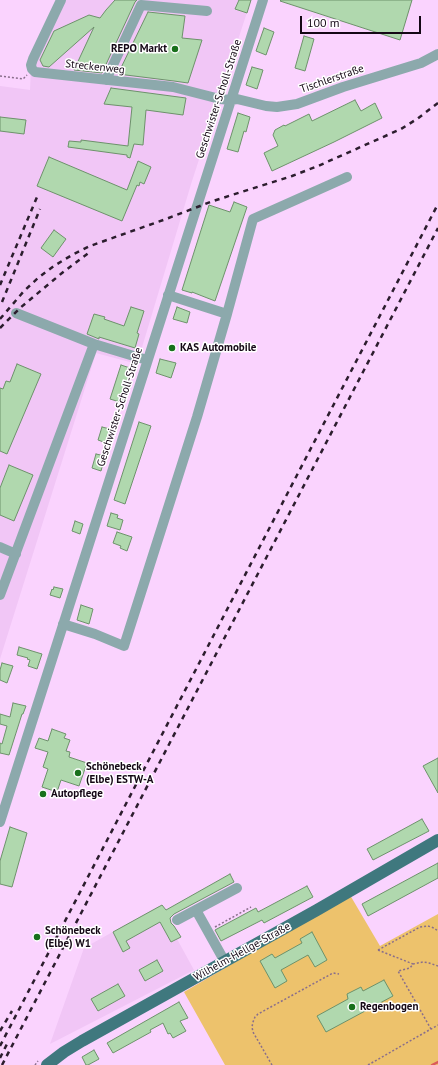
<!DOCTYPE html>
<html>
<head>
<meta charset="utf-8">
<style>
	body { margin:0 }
	#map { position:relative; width:438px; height:1065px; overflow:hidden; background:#fad3fe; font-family:"PT Sans",sans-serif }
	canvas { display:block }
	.scale { position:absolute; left:300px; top:16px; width:121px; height:18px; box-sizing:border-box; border:2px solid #140715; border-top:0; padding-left:5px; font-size:12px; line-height:14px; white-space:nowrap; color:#140715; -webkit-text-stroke:3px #fff; paint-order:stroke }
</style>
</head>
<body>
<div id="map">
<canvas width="438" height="1065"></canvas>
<div class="scale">100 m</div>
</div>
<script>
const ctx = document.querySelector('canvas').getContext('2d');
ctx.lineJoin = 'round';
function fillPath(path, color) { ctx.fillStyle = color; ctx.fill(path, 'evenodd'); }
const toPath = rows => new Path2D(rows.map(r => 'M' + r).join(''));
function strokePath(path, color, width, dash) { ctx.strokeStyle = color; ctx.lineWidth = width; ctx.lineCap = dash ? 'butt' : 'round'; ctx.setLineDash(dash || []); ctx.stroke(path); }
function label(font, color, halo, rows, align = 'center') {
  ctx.font = font + ' "PT Sans",sans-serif'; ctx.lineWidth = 3; ctx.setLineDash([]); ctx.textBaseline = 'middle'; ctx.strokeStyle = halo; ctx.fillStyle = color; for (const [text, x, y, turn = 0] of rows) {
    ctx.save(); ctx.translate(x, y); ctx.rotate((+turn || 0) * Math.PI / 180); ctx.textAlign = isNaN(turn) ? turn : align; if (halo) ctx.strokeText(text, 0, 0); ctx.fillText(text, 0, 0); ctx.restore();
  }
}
fillPath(toPath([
	[66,0,251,0,192,181,137,364,96,353,0,659,0,86,30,90,31,69],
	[159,906,194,970,50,1044,84,948]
]), '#f1c6f6');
fillPath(toPath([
	[350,895,380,946,438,914,438,1065,225,1065,184,992]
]), '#edc26c');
strokePath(toPath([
	[432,1065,438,1062]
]), '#db5b5a', 2.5);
const building = toPath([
	[115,0,137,0,135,2,102,73,74,70,94,27,49,67,43,66,40,60,54,31,89,15,100,18,106,10,115,0],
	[239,0,251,0,247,13,235,9,239,0],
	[281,0,412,0,400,40,280,1,281,0],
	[148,12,185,16,182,38,202,40,188,83,174,81,118,74,148,12],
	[264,28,274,32,266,55,256,51,264,28],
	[304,36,314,39,305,71,295,68,304,36],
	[252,67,263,70,257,89,246,85,252,67],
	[111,88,186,98,183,115,146,110,143,145,134,144,130,158,127,157,127,155,68,147,69,141,81,142,81,140,128,146,132,107,104,104,111,88],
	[355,100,361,111,375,103,382,118,334,142,272,171,264,153,278,146,273,135,275,130,284,125,285,126,309,114,312,121,355,100],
	[238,113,250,117,246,132,244,131,238,152,227,149,238,113],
	[0,117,26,120,24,134,0,131,0,117],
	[49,157,127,190,138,161,151,167,144,184,140,182,139,186,137,185,122,221,37,186,49,157],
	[234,202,247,207,215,301,192,292,192,293,182,290,209,205,230,212,234,202],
	[54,230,66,239,53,257,41,248,54,230],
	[131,307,144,311,137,333,139,334,135,348,99,337,99,339,87,334,94,314,105,317,104,319,124,326,131,307],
	[177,307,190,312,187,323,173,319,177,307],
	[160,359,176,363,171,378,156,373,160,359],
	[17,364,41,374,7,454,0,451,0,388,3,389,6,381,10,382,17,364],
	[121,365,133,369,123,403,110,399,121,365],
	[139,422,151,426,125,504,114,500,139,422],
	[102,427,114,430,109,444,98,440,102,427],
	[96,454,105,456,101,471,92,468,96,454],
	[9,465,33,475,14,521,0,515,0,488,9,465],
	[111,513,118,515,117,518,123,520,120,530,107,526,111,513],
	[75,521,83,524,80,534,72,531,75,521],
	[117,532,132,537,127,551,120,548,121,546,113,543,117,532],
	[54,587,63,589,60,598,50,595,52,589,53,590,54,587],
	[81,605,93,609,89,624,77,620,81,605],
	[19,647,42,654,37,669,28,666,30,660,27,659,28,658,17,655,19,647],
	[2,663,13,666,7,683,0,680,0,670,2,663],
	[13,703,26,706,23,714,22,714,9,755,0,753,0,743,2,744,7,726,0,724,0,714,10,717,13,703],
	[52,729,66,734,64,738,70,740,66,751,70,752,69,757,87,763,79,786,61,780,57,792,42,787,48,769,43,767,48,752,35,748,39,738,48,741,52,729],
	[438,758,438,793,423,766,438,758],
	[422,819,429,831,373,860,367,849,422,819],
	[10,827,27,833,12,887,0,884,0,861,10,827],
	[438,863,438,878,368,916,362,904,438,863],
	[230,874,234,882,174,914,170,918,171,923,174,926,181,937,171,942,160,922,126,941,130,948,123,952,113,932,162,905,166,910,230,874],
	[307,886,313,897,264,923,262,920,221,941,215,930,256,908,258,912,307,886],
	[312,932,327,960,315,967,308,955,281,970,287,981,275,988,260,961,272,954,275,958,302,943,300,939,312,932],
	[157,960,163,971,145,981,139,970,157,960],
	[384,980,393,996,326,1032,317,1016,348,999,347,994,361,987,363,991,384,980],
	[118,984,125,996,98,1011,91,999,118,984],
	[179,1002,188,1018,180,1021,186,1031,173,1038,170,1033,168,1034,163,1023,150,1030,151,1032,113,1053,107,1043,179,1002],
	[94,1050,99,1059,88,1065,86,1065,82,1057,94,1050]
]);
fillPath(building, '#b0d8ae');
strokePath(building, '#6d926b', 1);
strokePath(toPath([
	[0,76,23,79,27,75],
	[215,927,251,907],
	[378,950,420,927,428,926,434,928,438,931],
	[378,950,413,964],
	[431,1029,398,971,410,968,413,964,423,962,429,963,438,966],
	[35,1065,38,1061],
	[272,1065,253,1032,252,1027,253,1022,255,1017,258,1014,333,973,339,974],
	[368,1065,438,1025]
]), '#896e8b', 1.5, [2, 2]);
strokePath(toPath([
	[61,0,33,59,31,65,32,69,35,72,173,87,220,99,231,100,237,99,266,106,277,107,297,104,343,87,421,63,438,54],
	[106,80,141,5,207,11],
	[168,295,227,314,253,219,347,177],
	[16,313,94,344,147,360],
	[0,547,16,554],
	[0,595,94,344],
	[63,624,95,634,124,646,197,417,227,314],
	[0,822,263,0],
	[196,910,225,962],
	[177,920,237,888]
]), '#8ca9ac', 10);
strokePath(toPath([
	[47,1065,64,1052,82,1041,317,910,438,840]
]), '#3f787e', 12);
strokePath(toPath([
	[0,285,37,197],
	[2,302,40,209],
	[0,319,24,291,38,278,54,266,72,255,90,246,166,219,213,201,292,176,318,166,401,129,417,119,438,103],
	[0,328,20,308,62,273,91,251],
	[0,1031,12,1011],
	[0,1046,438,204],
	[0,1058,8,1042],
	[2,1065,438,228]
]), '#2c1d2e', 2.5, [5, 5]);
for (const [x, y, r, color] of [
	[175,49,4,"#18701b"],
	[172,348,4,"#18701b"],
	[78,773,4,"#18701b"],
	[43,794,4,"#18701b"],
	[37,937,4,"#18701b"],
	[352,1007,4,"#18701b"]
]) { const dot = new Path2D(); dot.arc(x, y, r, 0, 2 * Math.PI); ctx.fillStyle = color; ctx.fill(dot); strokePath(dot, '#fff', 1.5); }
label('bold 11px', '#140715', '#fff', [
	["REPO Markt",167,49,"right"],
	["KAS Automobile",180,348],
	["Schönebeck",86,767],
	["(Elbe) ESTW-A",86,780],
	["Autopflege",51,794],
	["Schönebeck",45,931],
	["(Elbe) W1",45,944],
	["Regenbogen",360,1007]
], 'left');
label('11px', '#140715', '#fff', [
	["Streckenweg",95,67,6],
	["Tischlerstraße",332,79,-19],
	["Geschwister-Scholl-Straße",219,99,-72],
	["Geschwister-Scholl-Straße",120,407,-72],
	["Wilhelm-Hellge-Straße",242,952,-29]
]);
</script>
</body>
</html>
